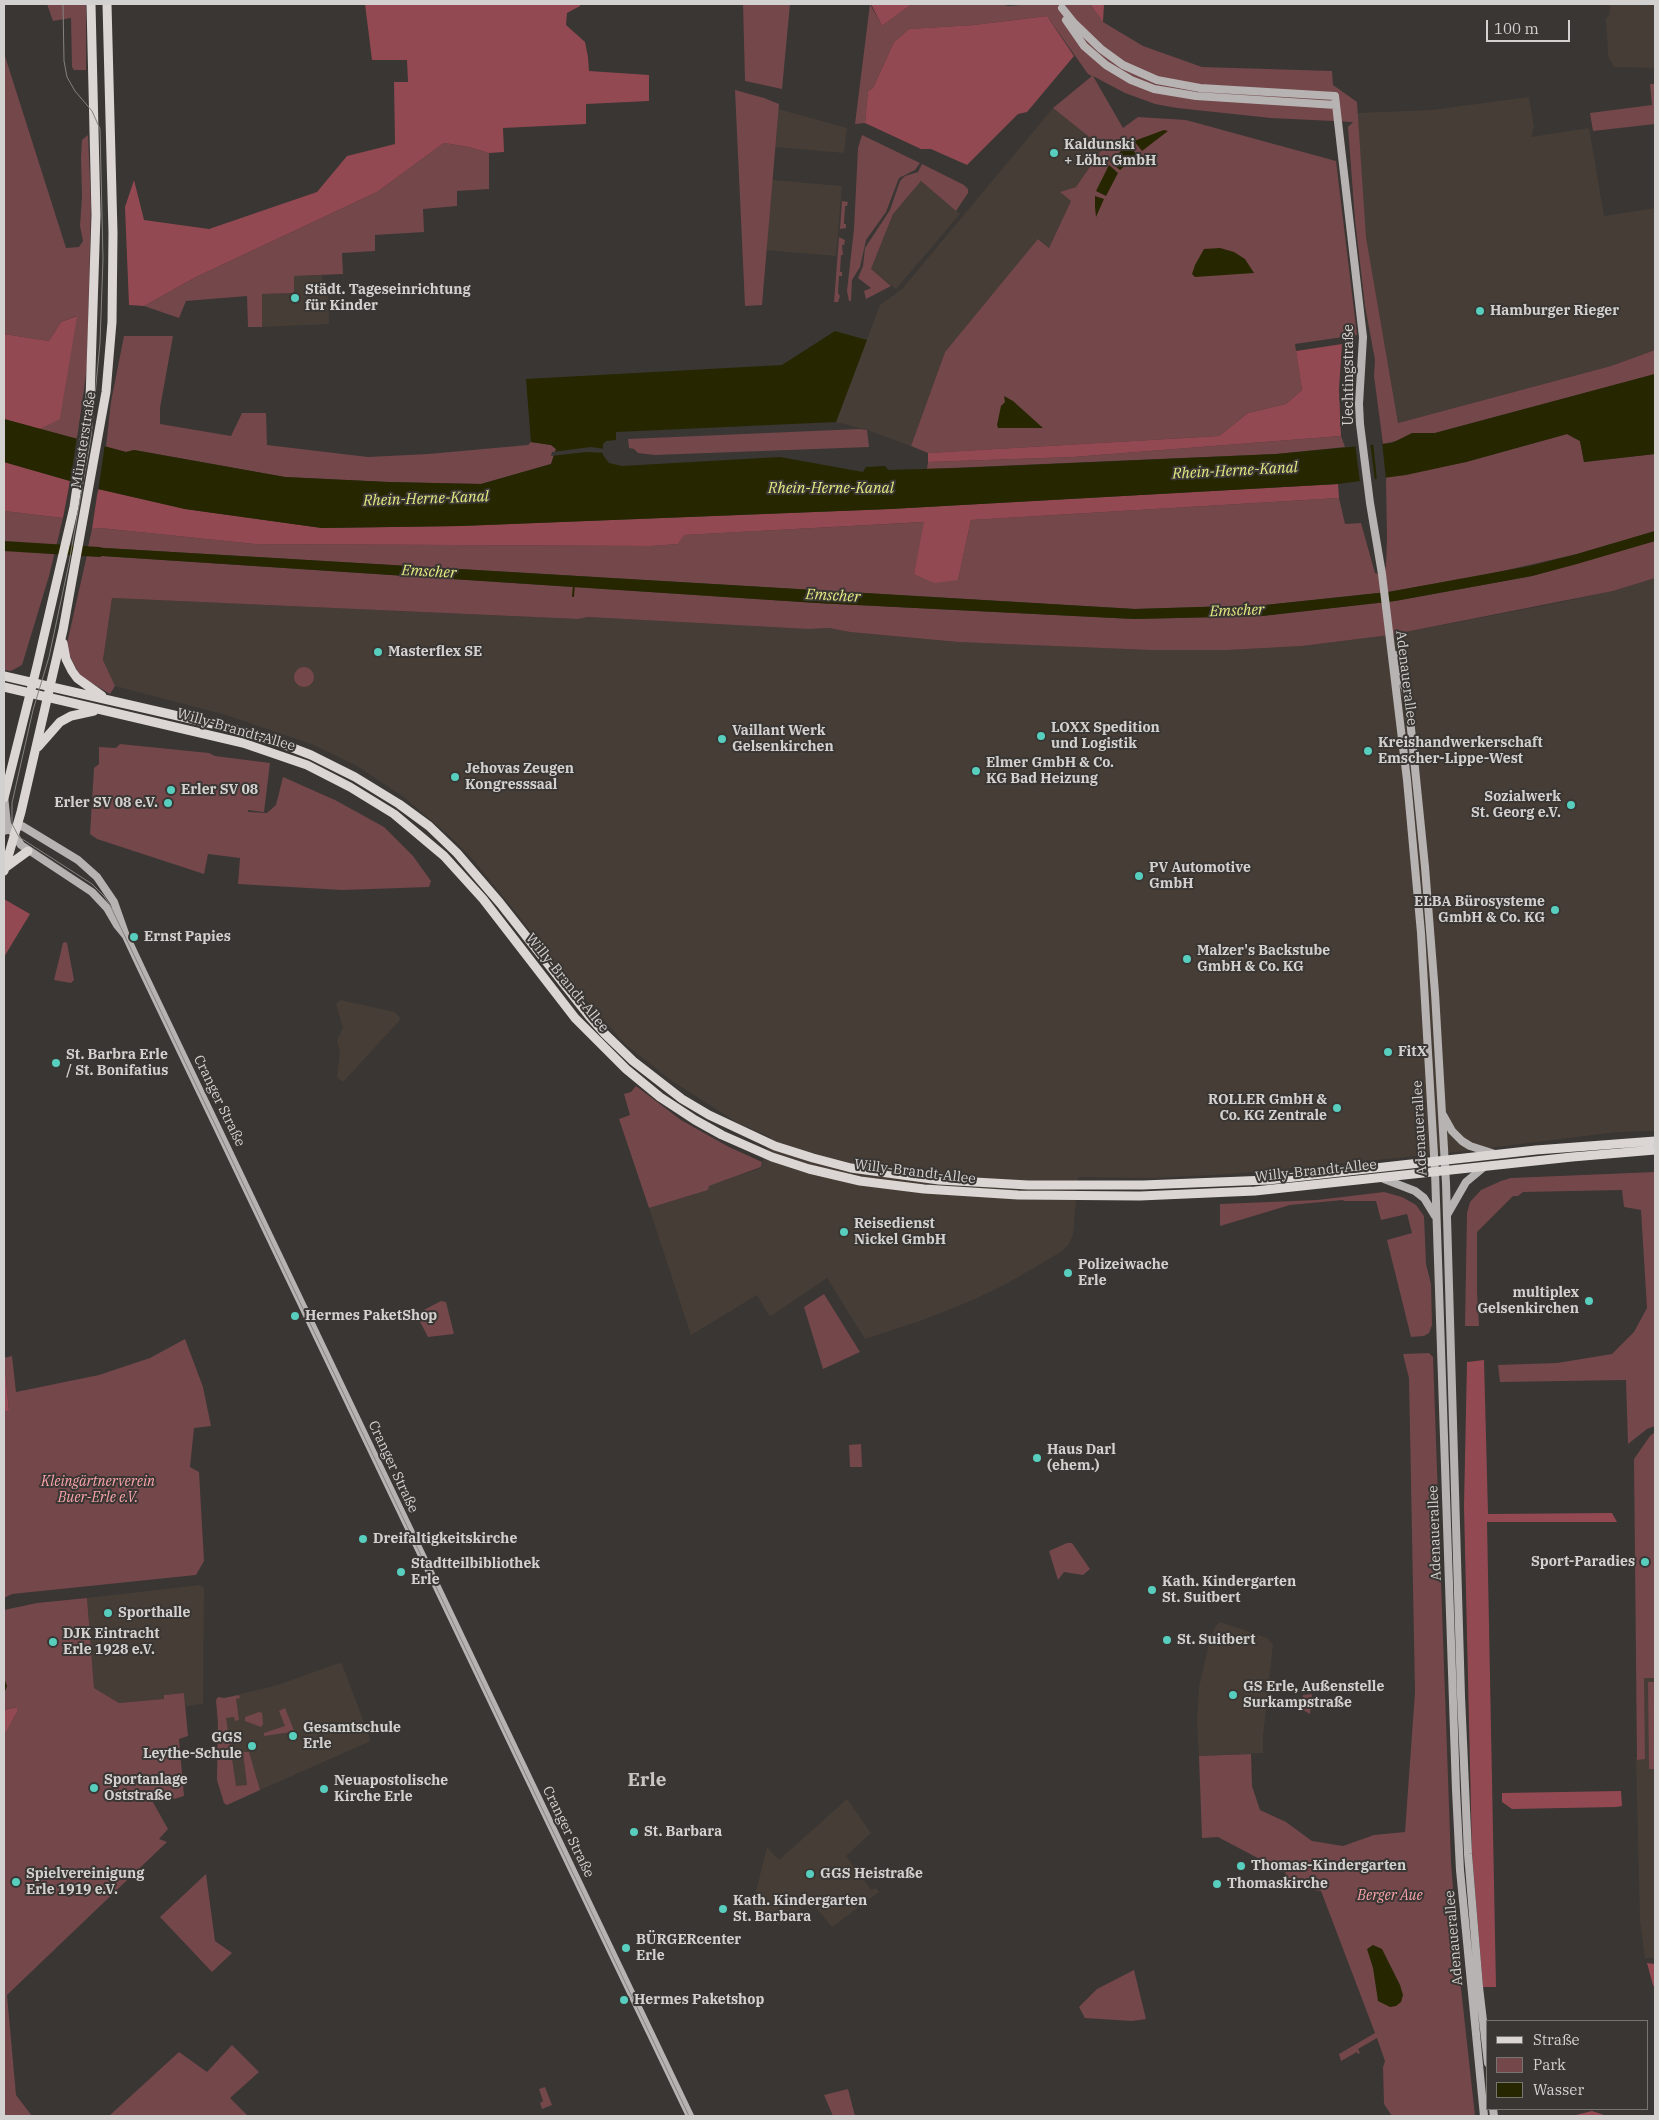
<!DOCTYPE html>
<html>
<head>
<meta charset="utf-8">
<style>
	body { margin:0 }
	#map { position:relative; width:1659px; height:2120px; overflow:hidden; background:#393633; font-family:"IBM Plex Serif",serif }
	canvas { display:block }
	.frame { position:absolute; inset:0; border:5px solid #d3d1cf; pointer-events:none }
	.legend { position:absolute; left:1486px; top:2020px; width:162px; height:90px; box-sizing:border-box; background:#393633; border:1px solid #777471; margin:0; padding:6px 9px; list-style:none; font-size:15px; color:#d3d1cf }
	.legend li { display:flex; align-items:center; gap:10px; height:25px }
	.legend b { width:25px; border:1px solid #777471 }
	.scale { position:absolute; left:1486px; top:20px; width:84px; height:22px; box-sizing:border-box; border:2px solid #d3d1cf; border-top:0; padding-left:6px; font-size:15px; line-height:18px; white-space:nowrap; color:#d3d1cf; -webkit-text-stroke:4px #393633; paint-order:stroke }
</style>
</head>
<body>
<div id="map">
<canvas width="1659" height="2120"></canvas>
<div class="frame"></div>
<ul class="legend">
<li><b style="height:6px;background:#dbd6d4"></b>Straße</li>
<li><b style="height:14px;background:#74474b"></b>Park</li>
<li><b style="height:14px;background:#262700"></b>Wasser</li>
</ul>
<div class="scale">100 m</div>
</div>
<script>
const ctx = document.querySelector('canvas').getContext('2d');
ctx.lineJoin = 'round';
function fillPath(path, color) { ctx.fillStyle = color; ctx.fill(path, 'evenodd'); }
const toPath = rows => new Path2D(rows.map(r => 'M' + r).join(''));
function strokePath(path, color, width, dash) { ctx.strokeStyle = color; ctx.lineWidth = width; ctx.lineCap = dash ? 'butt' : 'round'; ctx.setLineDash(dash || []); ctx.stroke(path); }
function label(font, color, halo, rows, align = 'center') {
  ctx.font = font + ' "IBM Plex Serif",serif'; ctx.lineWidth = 4; ctx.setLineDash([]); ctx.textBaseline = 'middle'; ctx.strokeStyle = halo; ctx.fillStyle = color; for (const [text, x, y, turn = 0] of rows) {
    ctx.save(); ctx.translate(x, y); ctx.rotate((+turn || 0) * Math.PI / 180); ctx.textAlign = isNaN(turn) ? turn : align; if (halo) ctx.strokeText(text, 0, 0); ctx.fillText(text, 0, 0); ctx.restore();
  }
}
fillPath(toPath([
	[1610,4,1655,4,1655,68,1614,67,1608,56,1606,18,1609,16],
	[1529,97,1534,127,1531,137,1589,128,1604,216,1655,208,1655,350,1611,366,1398,423,1366,237,1357,113,1432,110],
	[1053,108,1103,148,1076,187,1061,192,1071,201,1049,248,1039,239,945,352,911,446,867,430,836,422,880,305,902,289],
	[778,109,847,128,844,153,775,147],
	[772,180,842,186,836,256,766,250],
	[921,181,960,214,896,289,871,269,893,214],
	[322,275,323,288,328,289,329,324,262,327,262,294,294,293,294,276],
	[1655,578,1655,1131,1617,1132,1448,1153,1232,1174,1154,1178,1078,1177,1073,1235,1069,1244,1061,1252,1006,1284,973,1300,920,1321,865,1339,827,1278,771,1316,768,1314,757,1295,691,1335,649,1208,708,1190,709,1186,761,1168,770,1137,738,1123,708,1104,672,1081,625,1044,555,965,522,920,475,862,453,839,405,798,357,766,314,745,226,715,115,686,103,660,112,598,578,619,588,617,808,629,829,628,850,632,958,642,1150,650,1228,650,1302,646,1390,635,1552,604,1613,591],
	[340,1000,395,1012,401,1019,343,1082,337,1077,340,1052,337,1040,343,1028,336,1004],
	[200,1585,204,1588,203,1704,186,1706,184,1693,165,1695,165,1699,119,1703,94,1688,87,1598],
	[1220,1622,1267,1638,1273,1644,1263,1737,1263,1753,1199,1756,1197,1721,1199,1687,1210,1639,1215,1627],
	[339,1663,342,1664,371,1741,226,1805,217,1780,218,1697,224,1698,278,1685],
	[1642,1675,1655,1675,1655,1958,1645,1958,1640,1921,1636,1757,1643,1756],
	[847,1799,871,1833,846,1856,871,1890,876,1888,879,1892,832,1927,809,1899,788,1922,778,1924,770,1921,752,1907,767,1847,779,1860]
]), '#463d36');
fillPath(toPath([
	[47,4,86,4,86,70,74,70,72,67,71,18,53,21],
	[743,4,790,4,782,89,745,81],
	[870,4,882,26,912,4,999,4,1009,6,1032,4,1090,4,1103,22,1143,46,1202,67,1332,71,1333,85,1357,102,1366,237,1398,423,1611,366,1655,350,1655,374,1435,433,1414,433,1400,440,1383,444,1374,376,1375,360,1365,306,1355,220,1348,127,1353,122,1271,118,1177,108,1155,104,1125,93,1093,76,1123,128,1138,117,1186,120,1336,161,1357,335,1295,344,1302,390,1286,404,1248,413,1219,436,928,453,911,446,945,352,1038,239,1049,248,1071,201,1060,192,1076,187,1103,148,1053,108,1092,76,1088,74,1047,16,974,25,909,29,894,42,873,88,868,91,865,123,855,124],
	[4,53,66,248,79,247,83,241,80,226,82,197,81,157,82,140,88,135,91,205,87,367,77,439,40,429,60,418,76,316,61,322,49,341,4,334],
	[1650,84,1655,84,1655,124,1593,131,1590,113,1652,105],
	[735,90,764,98,779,104,762,305,745,306],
	[862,135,920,163,915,170,899,178,886,212,866,240,860,267,852,280,851,301,849,301,847,291,854,229,858,148],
	[444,143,469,147,489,153,489,189,457,191,457,206,423,209,424,232,375,235,375,251,342,253,343,274,294,276,294,293,262,294,262,327,248,327,247,296,186,301,179,318,144,306,196,277,377,192],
	[922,164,964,185,968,189,968,193,956,211,921,181,893,214,871,269,891,286,866,299,864,291,871,288,858,278,863,266,865,248,890,210,900,181,905,176,918,172],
	[842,201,848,202,847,206,845,206,844,224,846,224,846,228,840,229],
	[839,237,845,240,844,245,842,245,843,255,841,255,840,272,842,272,842,276,839,276,838,293,840,296,838,302,834,302],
	[124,336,173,336,160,408,160,424,231,436,242,413,266,413,267,445,368,457,428,454,528,445,531,442,551,445,556,449,551,464,481,484,388,482,285,477,134,450,126,452,106,447,111,402],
	[859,429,867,430,869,447,655,455,638,453,634,449,629,448,628,439],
	[1567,434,1580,441,1584,462,1655,454,1655,531,1577,554,1485,575,1388,592,1265,605,1135,609,88,547,92,529,100,528,255,544,651,546,678,544,683,535,925,522,914,574,958,580,971,520,1339,498,1345,524,1361,523,1375,573,1383,575,1386,566,1387,538,1386,477,1466,462],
	[1341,436,1345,447,1276,454,927,469,928,462,1073,457],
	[4,511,63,518,49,576,22,665,11,671,4,670],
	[1655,541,1655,578,1613,591,1390,635,1302,646,1228,650,1150,650,958,642,850,632,829,628,808,629,588,617,578,619,112,598,103,660,115,686,110,694,80,676,66,648,87,555,817,603,1134,619,1262,616,1395,601,1532,576],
	'294 677a10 10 0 1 1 20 0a10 10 0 1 1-20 0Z',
	[120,744,209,753,215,756,270,763,264,812,248,810,248,812,267,813,276,805,283,777,335,800,384,827,413,856,431,881,429,887,342,890,238,884,240,858,208,854,204,874,97,839,90,834,94,768,99,764,99,747,116,748],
	[65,942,67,943,74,980,71,983,54,980,63,943],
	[636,1086,681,1120,729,1147,762,1162,761,1167,709,1186,708,1190,649,1208,619,1119,630,1115,624,1094,631,1092],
	[1655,1172,1655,1426,1647,1429,1628,1444,1626,1380,1500,1382,1498,1365,1557,1363,1612,1354,1634,1332,1647,1308,1641,1210,1624,1207,1622,1190,1523,1192,1518,1196,1513,1196,1477,1232,1477,1291,1479,1326,1465,1326,1467,1213,1470,1202,1481,1190,1501,1181,1511,1178],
	[1384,1192,1402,1197,1416,1205,1424,1216,1426,1264,1431,1284,1432,1325,1429,1333,1424,1336,1411,1337,1387,1240,1412,1233,1407,1214,1381,1220,1376,1201,1344,1201,1343,1200,1290,1205,1220,1226,1220,1204,1317,1200],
	[824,1294,860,1352,823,1369,804,1307],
	[441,1301,446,1302,454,1334,428,1337,417,1316,418,1313],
	[185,1339,203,1387,211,1426,194,1428,190,1467,199,1472,204,1561,196,1575,12,1594,4,1598,4,1412,9,1411,4,1358,12,1356,16,1392,99,1375,150,1358],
	[1429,1353,1433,1357,1451,1862,1460,1979,1475,2116,1392,2116,1384,2104,1383,2067,1385,2061,1377,2038,1358,2049,1360,2053,1358,2054,1357,2052,1341,2061,1339,2054,1375,2033,1321,1891,1280,1885,1286,1873,1218,1837,1202,1838,1199,1756,1251,1754,1252,1786,1260,1810,1286,1822,1312,1841,1343,1846,1374,1835,1405,1832,1415,1692,1409,1378,1403,1354],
	[1655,1432,1655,1678,1644,1678,1645,1759,1637,1760,1634,1459,1650,1436],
	[861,1444,862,1467,850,1467,849,1445],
	[1067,1543,1072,1543,1090,1569,1083,1575,1064,1572,1058,1580,1049,1551],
	[87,1598,94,1688,119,1703,164,1699,164,1695,184,1693,188,1736,179,1739,184,1796,174,1799,169,1793,150,1797,168,1829,159,1839,167,1842,7,1995,16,2095,32,2116,4,2116,4,1736,17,1712,16,1707,4,1710,4,1610,37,1603],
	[1648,1682,1655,1682,1655,1769,1649,1769],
	[1312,1694,1310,1714,1301,1709,1303,1695],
	[239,1695,240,1698,236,1699,239,1720,235,1721,234,1717,226,1718,236,1786,247,1785,243,1752,249,1752,260,1790,227,1805,224,1803,217,1780,218,1723,216,1700,218,1697,224,1698],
	[285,1708,297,1738,293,1739,291,1732,264,1736,264,1733,285,1726,279,1711],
	[259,1712,262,1713,263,1724,261,1727,245,1721,245,1717],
	[206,1874,215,1941,232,1953,212,1972,160,1917],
	[1134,1970,1146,2019,1132,2021,1085,2018,1079,2007,1097,1989],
	[232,2045,259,2072,230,2098,248,2116,109,2116,179,2052,207,2072],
	[545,2087,552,2105,542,2109,540,2103,543,2101,539,2089],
	[848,2089,855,2116,833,2116,824,2095]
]), '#74474b');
fillPath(toPath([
	[365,4,580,4,580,6,567,13,566,25,585,42,588,57,589,71,649,75,649,101,586,104,586,124,503,128,504,152,489,153,469,147,444,143,377,192,196,277,144,306,129,305,125,207,134,180,144,220,209,229,317,192,347,156,395,144,394,82,408,82,407,60,372,60],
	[871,4,912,4,882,26],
	[1090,4,1104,4,1103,22],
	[1047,16,1074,56,1027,112,1018,114,967,165,931,149,921,149,865,123,868,91,873,88,894,42,909,29,974,25],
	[77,316,60,419,40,429,4,419,4,334,49,341,61,322],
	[1342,344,1339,389,1341,436,1073,457,928,462,928,453,1219,436,1248,413,1286,404,1302,390,1296,351],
	[4,462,70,481,63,518,4,511],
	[1338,484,1339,498,971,520,958,580,934,583,914,574,924,522,684,535,678,544,651,546,255,544,100,528,92,529,98,489,185,509,322,528,460,526,890,509],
	[4,899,30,914,4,957],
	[4,1358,9,1411,4,1412],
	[1484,1360,1488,1514,1612,1513,1617,1522,1487,1522,1496,1987,1483,1987,1472,1852,1464,1506,1467,1362],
	[17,1707,17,1712,4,1736,4,1710],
	[1621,1791,1622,1806,1616,1807,1512,1809,1502,1802,1502,1793],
	[1647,1963,1655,1964,1655,1988,1653,1985],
	[1592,2111,1607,2116,1572,2116]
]), '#934952');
fillPath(toPath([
	[1164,130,1168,131,1142,151,1134,141],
	[1128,144,1137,155,1120,170,1110,162],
	[1109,165,1118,173,1106,196,1096,191],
	[1095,196,1104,199,1096,217,1095,207],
	[1220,248,1234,252,1245,259,1254,273,1195,277,1192,274,1195,265,1204,249],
	[835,331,867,340,836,422,616,432,616,440,606,441,603,444,603,455,609,463,622,466,780,457,863,472,866,467,885,466,888,470,958,468,1276,454,1392,443,1412,433,1435,433,1655,374,1655,454,1584,462,1580,441,1567,434,1466,462,1406,475,1338,484,890,509,460,526,322,528,185,509,98,489,4,462,4,419,126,452,134,450,285,477,388,482,481,484,551,464,556,449,551,445,531,442,526,379,782,365],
	[1004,396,1013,401,1043,428,998,428,997,425,1001,406,1005,402],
	[1655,531,1655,541,1577,564,1532,576,1395,601,1262,616,1134,619,817,603,87,555,88,547,1135,609,1265,605,1388,592,1530,566,1577,554],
	[1373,1945,1382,1949,1400,1985,1403,1995,1401,2002,1396,2006,1390,2007,1378,2001,1373,1968,1367,1949]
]), '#262700');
fillPath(toPath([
	[77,436,105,444,98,492,70,484],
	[1382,441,1386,480,1377,481,1373,442],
	[1370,442,1375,481,1360,483,1355,443],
	[591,447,605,449,605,453,586,452,551,456,552,452]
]), '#393633');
strokePath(toPath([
	[573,596,574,585],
	[4,1681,6,1686,4,1691]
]), '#262700', 2);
strokePath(toPath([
	[4,546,99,552]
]), '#262700', 10);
strokePath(toPath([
	[1062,8,1074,23,1101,49,1123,65,1157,80,1200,88,1335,96,1363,337,1359,404,1360,424,1370,503,1382,574,1407,780,1421,933,1435,1172,1456,1790,1460,1870,1484,2116],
	[1066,20,1084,46,1106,65,1131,80,1154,89,1196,96,1336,105],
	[1395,655,1408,699,1425,867,1435,993,1446,1183,1461,1696,1468,1854,1479,1987,1488,2063],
	[4,796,7,824,21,845,92,892,107,908,117,925,126,936],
	[4,831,22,826,78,860,97,877,114,902,126,936,141,968,690,2116],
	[1443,1115,1452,1131,1462,1141,1470,1146,1495,1154],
	[1384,1179,1415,1191,1424,1198,1435,1216],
	[1447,1215,1466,1182,1484,1167],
	[1493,2109,1494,2116]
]), '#b7b3b2', 8);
strokePath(toPath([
	[63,643,66,659,72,671,77,678,102,696],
	[4,676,226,727,280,743,311,755,355,777,399,804,429,826,457,853,500,903,589,1016,605,1034,633,1061,682,1099,709,1115,775,1146,813,1158,851,1168,939,1180,1028,1185,1143,1185,1268,1180,1536,1150,1655,1141],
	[4,687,243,743,307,765,350,787,394,814,444,856,483,899,575,1018,626,1069,660,1097,695,1120,722,1135,772,1157,809,1169,860,1181,924,1189,1018,1195,1140,1196,1255,1191,1572,1157,1655,1150],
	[38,747,60,722,71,716,94,711],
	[4,798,37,666,74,507,90,400,96,215,91,4],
	[6,867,28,851],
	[4,871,21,812,63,630,106,392,112,322,113,233,107,4]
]), '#dbd6d4', 9);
strokePath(toPath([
	[63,4,64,61,67,77,75,91,92,111,100,129,103,259,100,343,91,437,69,563,49,657,33,710,12,803,12,824,19,837,92,884,104,896,110,905,689,2116]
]), '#858280', 1);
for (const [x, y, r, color] of [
	[1054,153,5,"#58cebf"],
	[295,298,5,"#58cebf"],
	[1480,311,5,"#58cebf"],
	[378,652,5,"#58cebf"],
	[1041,736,5,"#58cebf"],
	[722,739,5,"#58cebf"],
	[1368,751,5,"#58cebf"],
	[976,771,5,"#58cebf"],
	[455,777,5,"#58cebf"],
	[171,790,5,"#58cebf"],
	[168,803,5,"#58cebf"],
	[1571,805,5,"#58cebf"],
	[1139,876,5,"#58cebf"],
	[1555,910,5,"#58cebf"],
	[134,937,5,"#58cebf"],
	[1187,959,5,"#58cebf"],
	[1388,1052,5,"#58cebf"],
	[56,1063,5,"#58cebf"],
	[1337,1108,5,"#58cebf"],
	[844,1232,5,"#58cebf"],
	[1068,1273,5,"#58cebf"],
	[1589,1301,5,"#58cebf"],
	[295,1316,5,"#58cebf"],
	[1037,1458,5,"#58cebf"],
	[363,1539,5,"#58cebf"],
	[1645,1562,5,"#58cebf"],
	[401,1572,5,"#58cebf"],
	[1152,1590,5,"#58cebf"],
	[108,1613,5,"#58cebf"],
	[1167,1640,5,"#58cebf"],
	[53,1642,5,"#58cebf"],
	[1233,1695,5,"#58cebf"],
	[293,1736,5,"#58cebf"],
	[252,1746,5,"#58cebf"],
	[94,1788,5,"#58cebf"],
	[324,1789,5,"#58cebf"],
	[634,1832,5,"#58cebf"],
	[1241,1866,5,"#58cebf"],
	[810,1874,5,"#58cebf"],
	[16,1882,5,"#58cebf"],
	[1217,1884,5,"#58cebf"],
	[723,1909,5,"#58cebf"],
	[626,1948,5,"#58cebf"],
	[624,2000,5,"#58cebf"]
]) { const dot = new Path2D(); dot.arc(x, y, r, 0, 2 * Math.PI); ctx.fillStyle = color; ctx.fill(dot); strokePath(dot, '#393633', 2); }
label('bold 14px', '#d3d1cf', '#393633', [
	["Kaldunski",1064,145],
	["+ Löhr GmbH",1064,161],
	["Städt. Tageseinrichtung",305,290],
	["für Kinder",305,306],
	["Hamburger Rieger",1490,311],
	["Masterflex SE",388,652],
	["LOXX Spedition",1051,728],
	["und Logistik",1051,744],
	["Vaillant Werk",732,731],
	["Gelsenkirchen",732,747],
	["Kreishandwerkerschaft",1378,743],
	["Emscher-Lippe-West",1378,759],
	["Elmer GmbH & Co.",986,763],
	["KG Bad Heizung",986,779],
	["Jehovas Zeugen",465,769],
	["Kongresssaal",465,785],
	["Erler SV 08",181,790],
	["Sozialwerk",1561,797,"right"],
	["St. Georg e.V.",1561,813,"right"],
	["Erler SV 08 e.V.",158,803,"right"],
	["PV Automotive",1149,868],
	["GmbH",1149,884],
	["ELBA Bürosysteme",1545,902,"right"],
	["GmbH & Co. KG",1545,918,"right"],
	["Ernst Papies",144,937],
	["Malzer's Backstube",1197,951],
	["GmbH & Co. KG",1197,967],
	["FitX",1398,1052],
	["St. Barbra Erle",66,1055],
	["/ St. Bonifatius",66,1071],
	["ROLLER GmbH &",1327,1100,"right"],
	["Co. KG Zentrale",1327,1116,"right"],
	["Reisedienst",854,1224],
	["Nickel GmbH",854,1240],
	["Polizeiwache",1078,1265],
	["Erle",1078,1281],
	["multiplex",1579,1293,"right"],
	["Gelsenkirchen",1579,1309,"right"],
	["Hermes PaketShop",305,1316],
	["Haus Darl",1047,1450],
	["(ehem.)",1047,1466],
	["Dreifaltigkeitskirche",373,1539],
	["Sport-Paradies",1635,1562,"right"],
	["Stadtteilbibliothek",411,1564],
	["Erle",411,1580],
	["Kath. Kindergarten",1162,1582],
	["St. Suitbert",1162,1598],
	["Sporthalle",118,1613],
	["DJK Eintracht",63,1634],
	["Erle 1928 e.V.",63,1650],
	["St. Suitbert",1177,1640],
	["GS Erle, Außenstelle",1243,1687],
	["Surkampstraße",1243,1703],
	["Gesamtschule",303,1728],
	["Erle",303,1744],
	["GGS",242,1738,"right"],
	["Leythe-Schule",242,1754,"right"],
	["Sportanlage",104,1780],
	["Oststraße",104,1796],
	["Neuapostolische",334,1781],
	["Kirche Erle",334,1797],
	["St. Barbara",644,1832],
	["Thomas-Kindergarten",1251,1866],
	["Spielvereinigung",26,1874],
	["Erle 1919 e.V.",26,1890],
	["GGS Heistraße",820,1874],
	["Thomaskirche",1227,1884],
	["Kath. Kindergarten",733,1901],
	["St. Barbara",733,1917],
	["BÜRGERcenter",636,1940],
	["Erle",636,1956],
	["Hermes Paketshop",634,2000]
], 'left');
label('14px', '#d3d1cf', '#393633', [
	["Uechtingstraße",1349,375,-90],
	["Münsterstraße",84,440,-81],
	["Adenauerallee",1406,678,83],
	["Willy-Brandt-Allee",236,730,16],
	["Willy-Brandt-Allee",567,983,51],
	["Cranger Straße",219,1101,64],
	["Adenauerallee",1420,1128,-93],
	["Willy-Brandt-Allee",1316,1171,-6],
	["Willy-Brandt-Allee",915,1172,7],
	["Cranger Straße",393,1467,65],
	["Adenauerallee",1435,1533,-92],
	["Cranger Straße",568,1832,64],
	["Adenauerallee",1454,1938,-95]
]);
label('italic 14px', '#fba4ab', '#393633', [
	["Kleingärtnerverein",98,1482],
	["Buer-Erle e.V.",98,1498],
	["Berger Aue",1390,1896]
]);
label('italic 15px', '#e6eb82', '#393633', [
	["Rhein-Herne-Kanal",1235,471,-3],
	["Rhein-Herne-Kanal",831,489],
	["Rhein-Herne-Kanal",426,499,-2],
	["Emscher",429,572,3],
	["Emscher",833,596,3],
	["Emscher",1237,611,-2]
]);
label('bold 19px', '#cac6c2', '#393633', [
	["Erle",647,1781]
]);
</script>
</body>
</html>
